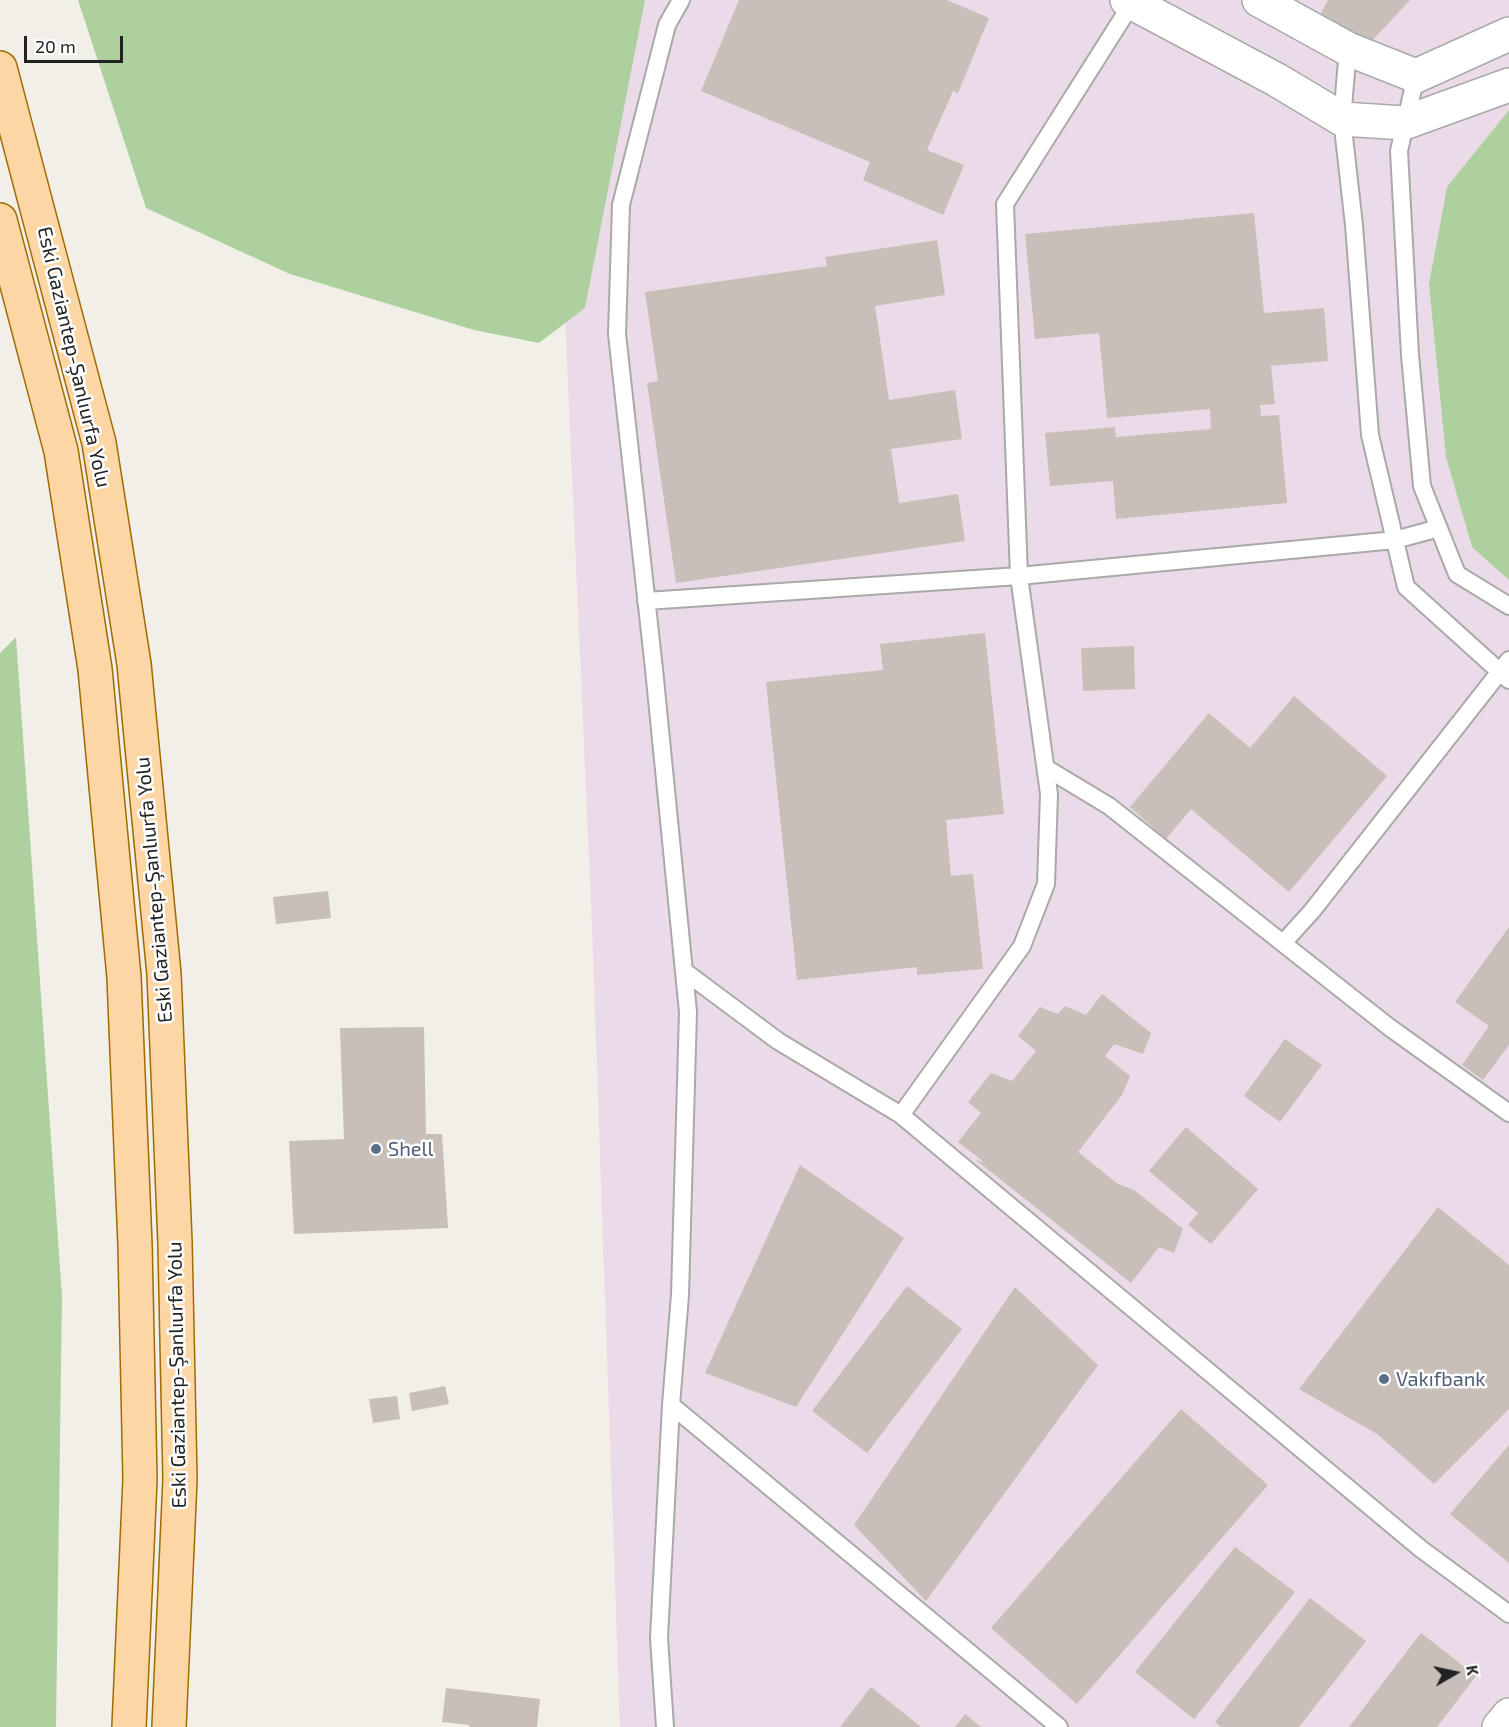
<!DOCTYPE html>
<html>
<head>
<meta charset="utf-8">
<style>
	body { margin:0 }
	#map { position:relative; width:1509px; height:1727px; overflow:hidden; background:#f2efe9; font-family:"Exo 2",sans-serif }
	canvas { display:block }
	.north { position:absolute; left:1425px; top:1643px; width:60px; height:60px; -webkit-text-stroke:4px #fff; paint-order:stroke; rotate:81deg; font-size:16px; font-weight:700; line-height:24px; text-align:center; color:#222 }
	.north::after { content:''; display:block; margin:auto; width:21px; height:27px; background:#222; clip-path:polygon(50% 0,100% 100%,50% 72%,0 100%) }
	.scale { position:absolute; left:24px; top:36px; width:99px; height:27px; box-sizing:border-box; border:3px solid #222; border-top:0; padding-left:8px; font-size:18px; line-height:21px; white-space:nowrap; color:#222; -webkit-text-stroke:4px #fff; paint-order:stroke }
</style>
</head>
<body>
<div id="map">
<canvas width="1509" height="1727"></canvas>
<div class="north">K</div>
<div class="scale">20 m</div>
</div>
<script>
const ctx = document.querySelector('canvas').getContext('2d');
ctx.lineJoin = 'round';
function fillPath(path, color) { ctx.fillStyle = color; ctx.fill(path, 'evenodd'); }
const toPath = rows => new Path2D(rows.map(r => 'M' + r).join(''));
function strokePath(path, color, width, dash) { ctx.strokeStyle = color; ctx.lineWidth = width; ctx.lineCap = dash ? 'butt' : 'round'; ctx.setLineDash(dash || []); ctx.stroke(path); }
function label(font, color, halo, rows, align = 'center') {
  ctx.font = font + ' "Exo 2",sans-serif'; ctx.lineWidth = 5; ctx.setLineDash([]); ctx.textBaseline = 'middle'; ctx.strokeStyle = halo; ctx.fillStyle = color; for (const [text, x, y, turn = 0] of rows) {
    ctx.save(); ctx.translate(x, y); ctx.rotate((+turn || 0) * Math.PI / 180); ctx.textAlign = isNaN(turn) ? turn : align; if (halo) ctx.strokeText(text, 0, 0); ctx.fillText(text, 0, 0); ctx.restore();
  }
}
fillPath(toPath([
	[551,0,1509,0,1509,1727,620,1727,592,927]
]), '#ebdbe8');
fillPath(toPath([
	[78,0,645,0,585,308,539,343,474,330,290,274,146,208],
	[1509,110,1509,580,1472,547,1446,457,1429,284,1447,187],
	[16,637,62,1296,56,1727,0,1727,0,653]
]), '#add19e');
fillPath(toPath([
	[739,0,947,0,989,18,958,93,953,91,927,150,964,165,943,215,863,180,870,162,701,91],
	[1328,0,1410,0,1371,42,1319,17],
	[1254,213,1264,313,1324,308,1328,361,1271,366,1275,404,1260,405,1261,416,1279,415,1287,503,1116,519,1113,481,1050,486,1045,433,1115,427,1116,437,1211,429,1210,409,1107,418,1099,333,1035,339,1025,234],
	[937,240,945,295,875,306,889,400,955,390,962,439,891,449,899,503,958,494,965,541,676,583,647,383,658,381,645,292,827,266,825,257],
	[985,633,1004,814,946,820,951,876,973,874,983,969,917,975,917,967,797,980,766,682,883,670,880,644],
	[1134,646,1135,689,1083,691,1081,648],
	[1294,696,1387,776,1289,892,1191,809,1166,839,1130,807,1209,713,1250,748],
	[328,891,331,918,276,924,273,897],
	[1509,927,1509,1045,1483,1080,1462,1065,1489,1026,1455,1002],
	[1102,994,1151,1033,1143,1054,1114,1044,1105,1056,1130,1076,1122,1095,1078,1152,1118,1184,1134,1190,1183,1229,1174,1253,1159,1247,1131,1283,976,1160,984,1162,958,1142,981,1113,968,1102,991,1073,1012,1081,1036,1051,1018,1036,1040,1007,1058,1014,1065,1006,1086,1015],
	[424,1027,426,1134,442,1134,448,1228,294,1234,289,1141,344,1139,340,1028],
	[1285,1039,1322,1065,1280,1122,1244,1096],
	[1186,1127,1258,1189,1211,1244,1188,1225,1198,1213,1149,1171],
	[800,1165,904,1238,796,1407,705,1373],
	[1438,1207,1509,1265,1509,1409,1434,1484,1377,1434,1299,1389],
	[907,1286,962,1329,867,1453,812,1411],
	[1015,1287,1098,1365,926,1601,854,1525],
	[445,1386,449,1404,412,1411,409,1393],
	[397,1396,400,1419,373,1423,369,1399],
	[1181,1409,1268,1485,1077,1704,991,1628],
	[1509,1445,1509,1563,1450,1514],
	[1235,1547,1295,1592,1194,1719,1135,1672],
	[1310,1598,1366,1641,1299,1727,1221,1727,1215,1722],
	[1421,1633,1476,1676,1437,1727,1349,1727],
	[871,1687,921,1727,840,1727],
	[446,1688,540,1699,537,1727,469,1727,469,1725,442,1722],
	[965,1714,981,1727,955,1727]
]), '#c7bfb8');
const service = toPath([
	[1348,49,1342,119,1354,225,1370,435,1406,587,1509,680],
	[1416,76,1399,151,1410,355,1422,486,1457,574,1509,606],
	[646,601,1019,576,1395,540,1439,528],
	[1046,768,1109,806,1389,1027,1509,1113],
	[1283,943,1312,911,1509,660],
	[684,971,778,1041,901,1115,1421,1549,1509,1614],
	[901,1115,1022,946,1046,884,1049,794,1019,576,1005,204,1134,0],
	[671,1405,1059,1727],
	[665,1727,659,1638,671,1405,680,1295,688,1012,654,669,617,334,621,205,667,25,681,0]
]);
const tertiary = toPath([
	[1127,0,1277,80,1342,119,1404,123,1509,85],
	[1259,0,1348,49,1416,76,1509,34],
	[1499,1727,1509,1715]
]);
const primary = toPath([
	[0,68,99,443,134,664,164,974,175,1243,180,1479,169,1727],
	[0,220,61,451,95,669,124,977,135,1245,140,1479,129,1727]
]);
strokePath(service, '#a9a9a9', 20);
strokePath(tertiary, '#a9a9a9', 36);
strokePath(primary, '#a06b00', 36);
strokePath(service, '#fff', 16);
strokePath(tertiary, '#fff', 33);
strokePath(primary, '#fcd6a4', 33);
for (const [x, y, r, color] of [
	[376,1149,6,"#5c6f8a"],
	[1384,1379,6,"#5c6f8a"]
]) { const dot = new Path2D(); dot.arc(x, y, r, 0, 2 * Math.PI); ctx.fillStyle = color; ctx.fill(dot); strokePath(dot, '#fff', 2); }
label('20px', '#222', '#fff', [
	["Eski Gaziantep-Şanlıurfa Yolu",74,357,77],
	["Eski Gaziantep-Şanlıurfa Yolu",154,890,-95],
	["Eski Gaziantep-Şanlıurfa Yolu",177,1375,-91]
]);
label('20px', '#4e5e75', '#fff', [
	["Shell",388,1149],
	["Vakıfbank",1396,1379]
], 'left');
</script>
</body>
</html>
